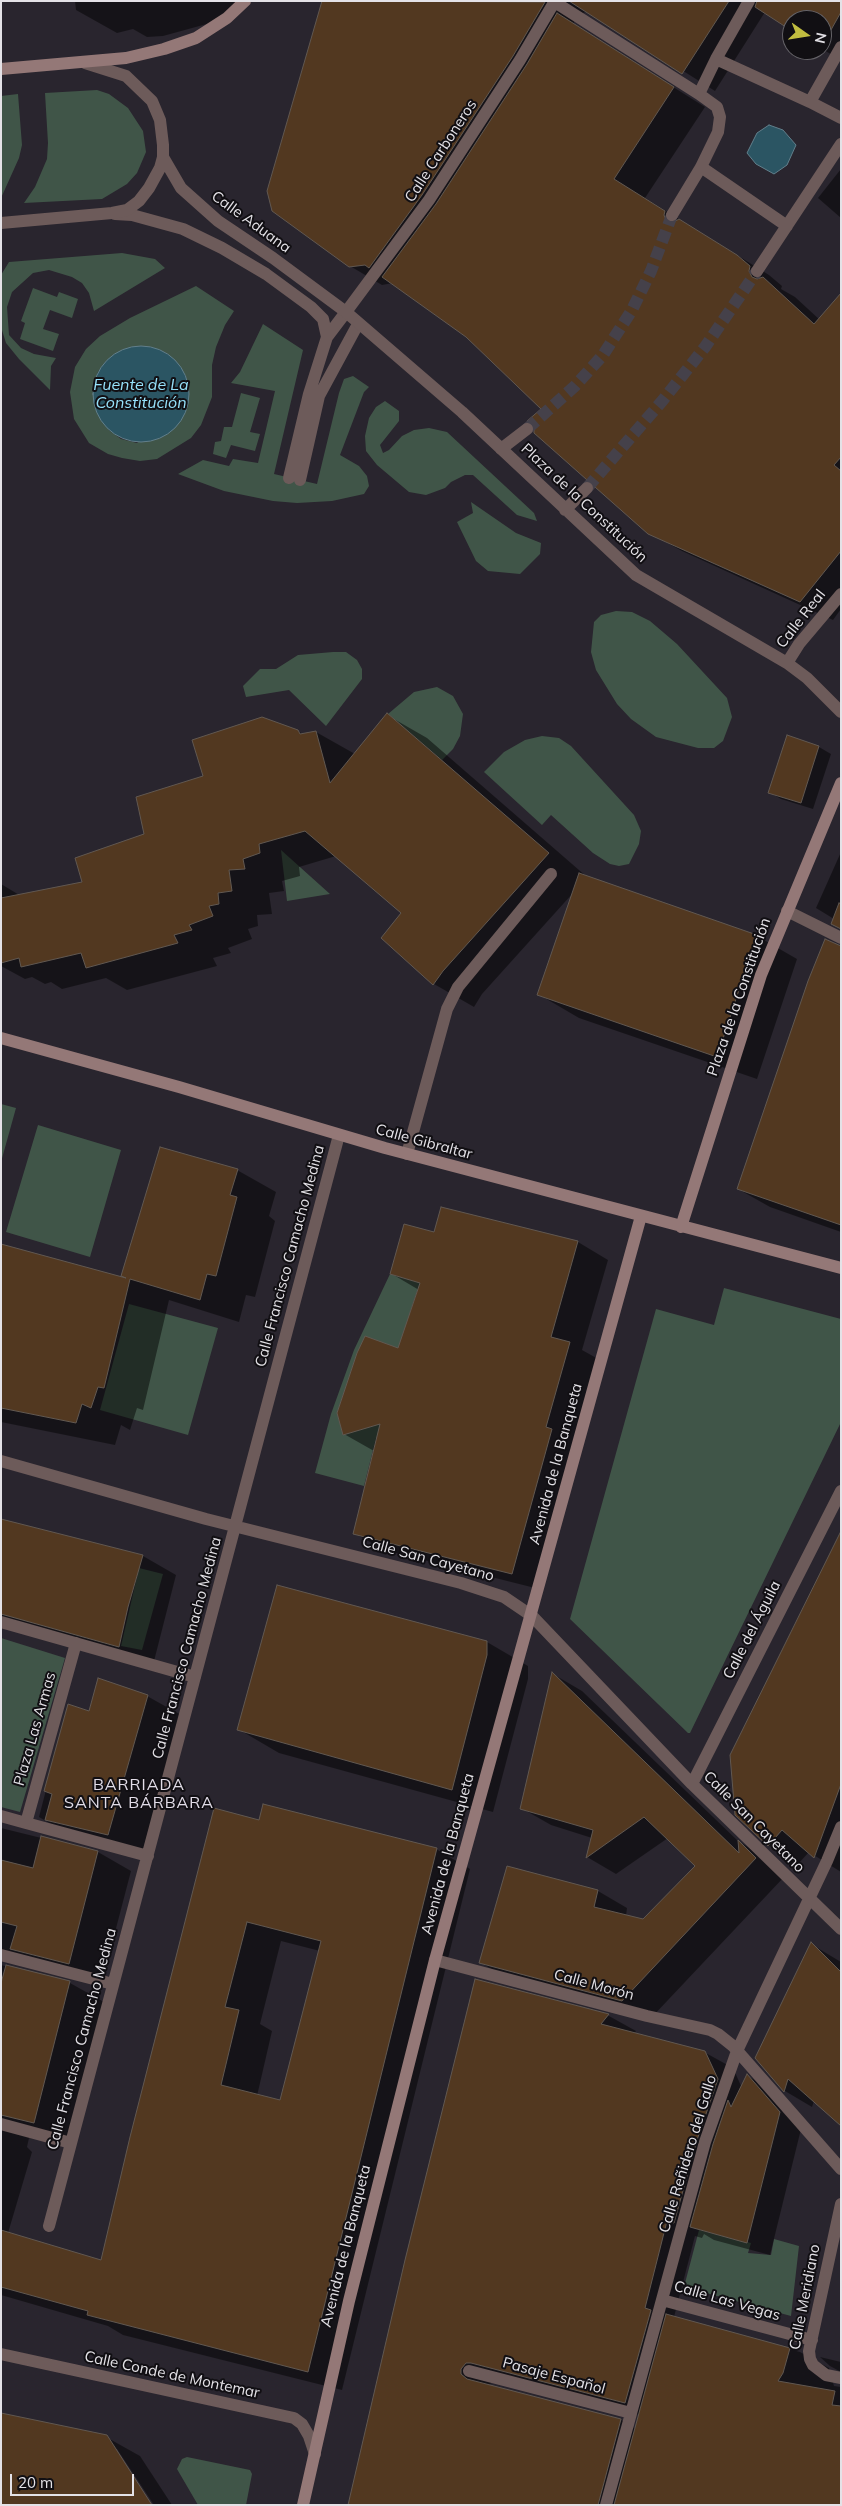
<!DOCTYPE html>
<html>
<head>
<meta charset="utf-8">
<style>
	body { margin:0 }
	#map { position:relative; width:842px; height:2506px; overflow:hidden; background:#29252e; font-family:Mulish,sans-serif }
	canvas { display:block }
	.frame { position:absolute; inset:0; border:2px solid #e4e2e7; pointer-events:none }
	.north { position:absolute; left:782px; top:10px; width:50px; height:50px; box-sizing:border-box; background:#110f13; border:1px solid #656368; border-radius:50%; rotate:103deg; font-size:14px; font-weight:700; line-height:20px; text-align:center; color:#e4e2e7 }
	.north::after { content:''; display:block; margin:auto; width:18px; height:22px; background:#c1bd40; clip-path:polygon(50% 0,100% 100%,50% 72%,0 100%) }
	.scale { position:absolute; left:10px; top:2474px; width:124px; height:22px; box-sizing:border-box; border:2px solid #e4e2e7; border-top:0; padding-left:6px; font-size:15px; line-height:18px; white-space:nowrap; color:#e4e2e7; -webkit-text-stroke:4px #110f13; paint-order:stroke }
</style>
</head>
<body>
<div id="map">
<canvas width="842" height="2506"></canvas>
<div class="frame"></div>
<div class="north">N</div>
<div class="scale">20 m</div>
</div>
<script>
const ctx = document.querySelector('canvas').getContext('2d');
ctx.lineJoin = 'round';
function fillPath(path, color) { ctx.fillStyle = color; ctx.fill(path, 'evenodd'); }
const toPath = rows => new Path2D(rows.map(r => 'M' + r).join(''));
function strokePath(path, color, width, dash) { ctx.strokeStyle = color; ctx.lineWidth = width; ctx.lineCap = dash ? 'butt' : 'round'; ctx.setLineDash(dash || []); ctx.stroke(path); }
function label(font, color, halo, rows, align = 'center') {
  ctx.font = font + ' Mulish,sans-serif'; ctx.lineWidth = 4; ctx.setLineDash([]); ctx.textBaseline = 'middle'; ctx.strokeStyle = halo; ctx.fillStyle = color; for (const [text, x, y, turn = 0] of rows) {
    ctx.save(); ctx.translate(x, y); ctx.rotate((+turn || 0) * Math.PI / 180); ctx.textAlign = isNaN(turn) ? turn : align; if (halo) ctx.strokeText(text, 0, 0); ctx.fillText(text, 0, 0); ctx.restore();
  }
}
fillPath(toPath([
	[97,90,109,94,128,108,143,131,146,152,137,173,127,184,102,199,24,203,35,187,47,159,48,143,45,93],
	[18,94,22,145,19,158,1,198,1,96],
	[122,253,155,259,165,268,94,311,89,293,82,283,72,277,49,270,33,273,12,292,7,307,9,335,21,348,34,354,56,358,51,366,50,390,19,359,6,343,1,327,1,275,9,262],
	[196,286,234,311,225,325,216,347,212,365,212,397,201,425,191,438,157,459,140,461,122,458,108,454,89,443,74,419,70,392,75,367,86,349,100,336,130,318],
	[151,347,166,353,178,364,186,377,189,393,137,443,121,439,109,430,93,387,98,372,107,360],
	[33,288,57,297,59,292,78,299,72,318,50,310,43,329,59,334,53,351,20,339,25,323,21,321],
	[263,324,303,350,274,474,317,484,339,393,344,379,353,376,369,387,364,392,340,455,359,466,367,476,369,486,364,494,332,501,297,503,273,501,224,491,178,474,203,460,229,466,233,459,258,463,275,391,231,383,240,372],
	[241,393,260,398,250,432,260,434,255,451,231,445,226,458,213,454,215,442,221,441,224,427,232,427],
	[385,401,399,411,399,421,380,445,383,453,389,450,402,436,414,430,429,428,447,432,534,513,537,521,517,515,473,475,465,475,451,482,445,488,426,495,409,492,377,465,366,451,365,436,369,418,376,407],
	[471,502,516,533,541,543,540,554,520,574,488,571,476,561,457,522,473,513],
	[616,611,632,612,650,621,677,644,727,698,732,717,723,741,714,748,698,748,656,737,631,719,617,704,596,670,591,652,594,622,601,615],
	[333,652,346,652,357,660,362,669,362,679,326,726,289,690,246,697,243,686,260,669,276,669,298,655],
	[437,687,453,696,463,714,460,736,453,749,442,760,388,714,414,692],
	[542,736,559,738,571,746,634,815,641,831,639,844,629,864,619,866,610,864,593,853,551,815,542,825,484,772,504,752,525,740],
	[281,850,330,894,287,901],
	[1,1104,16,1108,1,1162],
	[38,1125,121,1150,90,1257,6,1232],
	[390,1274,420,1283,410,1312,421,1448,376,1438,364,1486,315,1473,331,1414,354,1350],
	[724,1288,841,1319,841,1422,690,1733,688,1733,570,1619,656,1309,714,1325],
	[129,1304,218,1328,188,1435,100,1410],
	[139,1568,163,1574,142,1650,121,1646],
	[1,1638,65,1658,20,1812,1,1807],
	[699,2230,751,2243,748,2253,771,2255,774,2239,799,2246,791,2316,684,2287],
	[187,2457,250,2470,252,2474,246,2505,198,2505,177,2469,182,2459]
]), '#405548');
const water = toPath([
	[769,125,783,130,796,145,787,165,774,174,756,164,747,153,757,133,769,125],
	'93 394a48 48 0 1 1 96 0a48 48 0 1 1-96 0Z'
]);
fillPath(water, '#2b5563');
strokePath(water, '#627f8b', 1);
fillPath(toPath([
	[75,1,244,1,214,22,163,36,147,37,133,29,117,33,76,10],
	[324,1,841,1,841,60,822,49,822,20,792,20,792,30,765,12,715,91,588,11,578,15,573,24,705,107,645,198,769,275,782,286,781,289,795,297,820,320,841,295,841,609,833,620,682,551,649,533,542,409,467,336,393,283,382,285,350,266],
	[841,169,841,218,818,198],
	[387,715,427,738,587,877,757,936,797,959,757,1079,579,1018,538,994,573,893,482,994,474,1007,434,984,383,938,403,913,336,856,299,867,300,876,282,881,284,891,269,893,272,914,257,915,258,926,248,929,252,939,228,948,231,953,213,958,217,966,127,990,106,978,62,989,51,982,45,984,32,977,25,979,1,966,1,884,21,896,84,883,146,834,204,777,298,731,303,734,316,732,355,754],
	[788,737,819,747,831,754,813,809,781,799,769,792],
	[841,852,841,928,834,919,816,908],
	[841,947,841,1232,770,1207,738,1189],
	[237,1170,276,1192,269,1216,275,1221,255,1297,246,1295,239,1322,169,1300,143,1410,137,1408,130,1430,121,1425,115,1445,1,1422,1,1249,128,1279],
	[442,1208,578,1242,608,1260,582,1350,600,1360,543,1590,384,1550,354,1533,374,1451,344,1434,399,1349,419,1290,392,1274,434,1234],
	[1,1520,143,1556,176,1575,153,1665,1,1626],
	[841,1531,841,1872,809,1852,799,1863,768,1845,731,1755],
	[487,1642,528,1666,528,1679,493,1812,279,1753,238,1729],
	[553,1674,582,1691,738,1841,768,1859,785,1876,652,2017,511,1980,481,1963,598,1891,627,1908,626,1916,644,1920,697,1866,668,1838,616,1874,587,1857,592,1838,551,1825,521,1808],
	[147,1696,181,1715,142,1853,72,1836,39,1817,68,1705,90,1712],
	[260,1821,436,1849,470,1869,342,2390,123,2335,108,2326,1,2295,1,1965,70,1983,104,2002,68,2142,29,2138,27,2147,32,2152,8,2233,102,2262],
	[281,1941,320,1951,281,2102,257,2096,272,2031,260,2024],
	[1,1828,98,1852,131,1871,102,1982,1,1953],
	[811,1944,841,1962,841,2125,814,2101,812,2107,785,2091,756,2058],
	[476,1980,609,2016,636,2031,634,2034,704,2052,733,2068,742,2088,748,2076,770,2089,802,2125,770,2255,714,2240,704,2234,702,2238,695,2236,674,2317,800,2352,829,2368,834,2386,841,2387,841,2505,349,2505],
	[495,2379,640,2415,636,2429,621,2420,488,2386],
	[820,2357,841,2362,841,2372,830,2366],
	[106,2437,140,2456,172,2505,154,2505,117,2449,114,2449]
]), '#0007');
const building = toPath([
	[322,1,545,2,513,56,422,195,369,268,365,265,349,267,272,211,267,191,322,1],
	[569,1,729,1,682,74,569,1],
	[757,1,841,1,841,12,822,46,822,20,792,20,792,31,755,7,757,1],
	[557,13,674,87,614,179,665,211,664,215,667,222,672,223,679,219,737,255,750,266,749,271,752,277,757,279,763,277,814,324,841,293,841,457,834,465,841,471,841,551,800,602,648,534,534,433,534,424,527,421,541,409,466,337,382,277,436,204,527,64,557,13],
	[387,713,549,853,443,971,433,985,381,938,401,913,305,831,259,844,260,853,243,859,245,869,229,870,232,891,218,893,219,904,209,906,213,916,189,925,192,930,174,935,178,943,86,968,81,953,21,967,19,958,1,963,1,898,82,882,75,858,144,834,136,797,203,776,192,740,262,717,298,730,300,734,316,731,330,783,387,713],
	[787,735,819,746,801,803,768,793,787,735],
	[579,873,757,935,717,1057,537,995,579,873],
	[839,903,841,904,841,929,831,924,839,903],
	[825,939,841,946,841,1225,737,1189,808,981,825,939],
	[160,1147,238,1169,230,1195,237,1197,216,1276,207,1274,200,1300,130,1279,104,1388,98,1387,91,1408,82,1404,76,1423,1,1408,1,1244,126,1278,121,1276,160,1147],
	[441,1207,578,1241,551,1337,570,1342,546,1427,552,1429,512,1574,353,1534,380,1424,343,1435,337,1413,357,1353,365,1336,398,1348,420,1283,390,1274,404,1224,434,1232,441,1207],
	[1,1519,143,1555,128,1607,119,1647,1,1614,1,1519],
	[841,1531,841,1784,814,1858,782,1830,768,1846,735,1815,730,1755,841,1531],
	[277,1585,487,1641,487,1655,452,1790,237,1730,277,1585],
	[552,1672,739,1853,738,1840,756,1858,622,2001,479,1963,507,1866,598,1890,594,1907,643,1919,695,1866,644,1817,586,1858,593,1830,520,1809,552,1672],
	[98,1678,148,1695,108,1835,45,1820,52,1794,44,1791,68,1704,89,1711,98,1678],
	[263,1804,437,1848,308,2372,87,2315,88,2311,1,2287,1,2230,101,2260,130,2137,214,1808,259,1820,263,1804],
	[247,1922,321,1941,280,2100,221,2085,239,2010,225,2007,247,1922],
	[41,1836,98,1851,69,1964,10,1949,17,1926,1,1922,1,1860,33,1868,41,1836],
	[811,1942,841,1972,841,2126,788,2079,784,2092,755,2058,811,1942],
	[6,1965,70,1981,34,2123,1,2115,1,1983,6,1965],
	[475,1979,609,2014,601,2024,705,2051,718,2079,697,2140,674,2223,667,2221,645,2308,651,2310,625,2403,471,2363,466,2363,461,2369,461,2374,467,2379,621,2419,598,2505,348,2505,405,2260,475,1979],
	[747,2074,780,2112,747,2243,690,2227,713,2144,728,2100,731,2107,747,2074],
	[666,2314,790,2348,783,2373,778,2381,835,2391,832,2405,841,2406,841,2505,614,2505,666,2314],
	[1,2413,107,2435,152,2505,1,2505,1,2413]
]);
fillPath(building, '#523820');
strokePath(building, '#615851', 1);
strokePath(toPath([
	[527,429,575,386,603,355,632,310,651,271,672,215],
	[587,488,663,400,705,347,757,271]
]), '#45414a', 12, [12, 6]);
strokePath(toPath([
	[115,214,132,215,183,229,222,248,266,274,311,307,323,319,327,337,309,394,289,478],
	[327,337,346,312],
	[300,480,319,396,358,324],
	[407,1154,447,1009,458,987,551,874]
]), '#6d5b5a', 12);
strokePath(toPath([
	[553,1,699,94,716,59,810,102],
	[841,47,810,102,841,118],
	[716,59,749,1],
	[85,63,126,76,152,101,160,120,163,145,163,157,181,188,218,221,273,258,346,312,462,412,636,575,787,663,807,678,841,712],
	[701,167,787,226],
	[672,215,701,167,718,132,720,117,717,107,699,94],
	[1,223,112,213,127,210,139,201,149,188,160,168,163,157],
	[757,271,841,144],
	[346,312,429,200,520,60,555,1],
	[501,449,527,429],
	[565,510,587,488],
	[787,663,799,644,841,594],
	[787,911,841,938],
	[1,1461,206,1519,461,1583,504,1597,532,1616,692,1784,841,1929],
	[1,1622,195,1677],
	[692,1784,841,1491],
	[1,1816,26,1823,76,1643],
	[26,1823,148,1856],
	[1,1955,113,1984],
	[435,1960,647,2016,710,2030,718,2034,733,2046,841,2169],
	[1,2124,71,2143],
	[841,2204,809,2351,810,2359,813,2365,826,2375,841,2378],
	[49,2226,339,1135],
	[662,2300,812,2340],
	[1,2354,294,2418,302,2424,309,2436,315,2454],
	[469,2371,631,2413],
	[606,2505,705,2142,737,2051,827,1861,841,1827]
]), '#6d5b5a', 12);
strokePath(toPath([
	[1,69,126,58,164,49,196,38,227,18,245,1],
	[1,1038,179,1087,385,1148,841,1268],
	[681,1227,761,975,841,783],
	[303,2505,349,2301,435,1960,641,1216]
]), '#947877', 12);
label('15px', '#e4e2e7', '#110f13', [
	["Calle Carboneros",441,151,-57],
	["Calle Aduana",251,222,36],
	["Plaza de la Constitución",584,503,43],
	["Calle Real",801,619,-52],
	["Plaza de la Constitución",739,997,-71],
	["Calle Gibraltar",424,1142,15],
	["Calle Francisco Camacho Medina",290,1256,-75],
	["Avenida de la Banqueta",556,1464,-75],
	["Calle San Cayetano",428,1559,15],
	["Calle del Águila",752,1630,-63],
	["Calle Francisco Camacho Medina",187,1648,-75],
	["Plaza Las Armas",35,1729,-74],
	["Calle San Cayetano",754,1822,45],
	["Avenida de la Banqueta",448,1854,-75],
	["Calle Morón",594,1985,15],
	["Calle Francisco Camacho Medina",82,2039,-75],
	["Calle Reñidero del Gallo",688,2154,-73],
	["Avenida de la Banqueta",346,2246,-76],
	["Calle Meridiano",805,2297,-79],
	["Calle Las Vegas",727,2301,16],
	["Calle Conde de Montemar",172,2375,12],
	["Pasaje Español",554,2376,15]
]);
label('italic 16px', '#96e1fa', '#110f13', [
	["Fuente de La",141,385],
	["Constitución",141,403]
]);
ctx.letterSpacing = '1px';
label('16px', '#e2dde8', '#110f13', [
	["BARRIADA",139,1785],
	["SANTA BÁRBARA",139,1803]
]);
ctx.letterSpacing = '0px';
</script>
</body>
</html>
